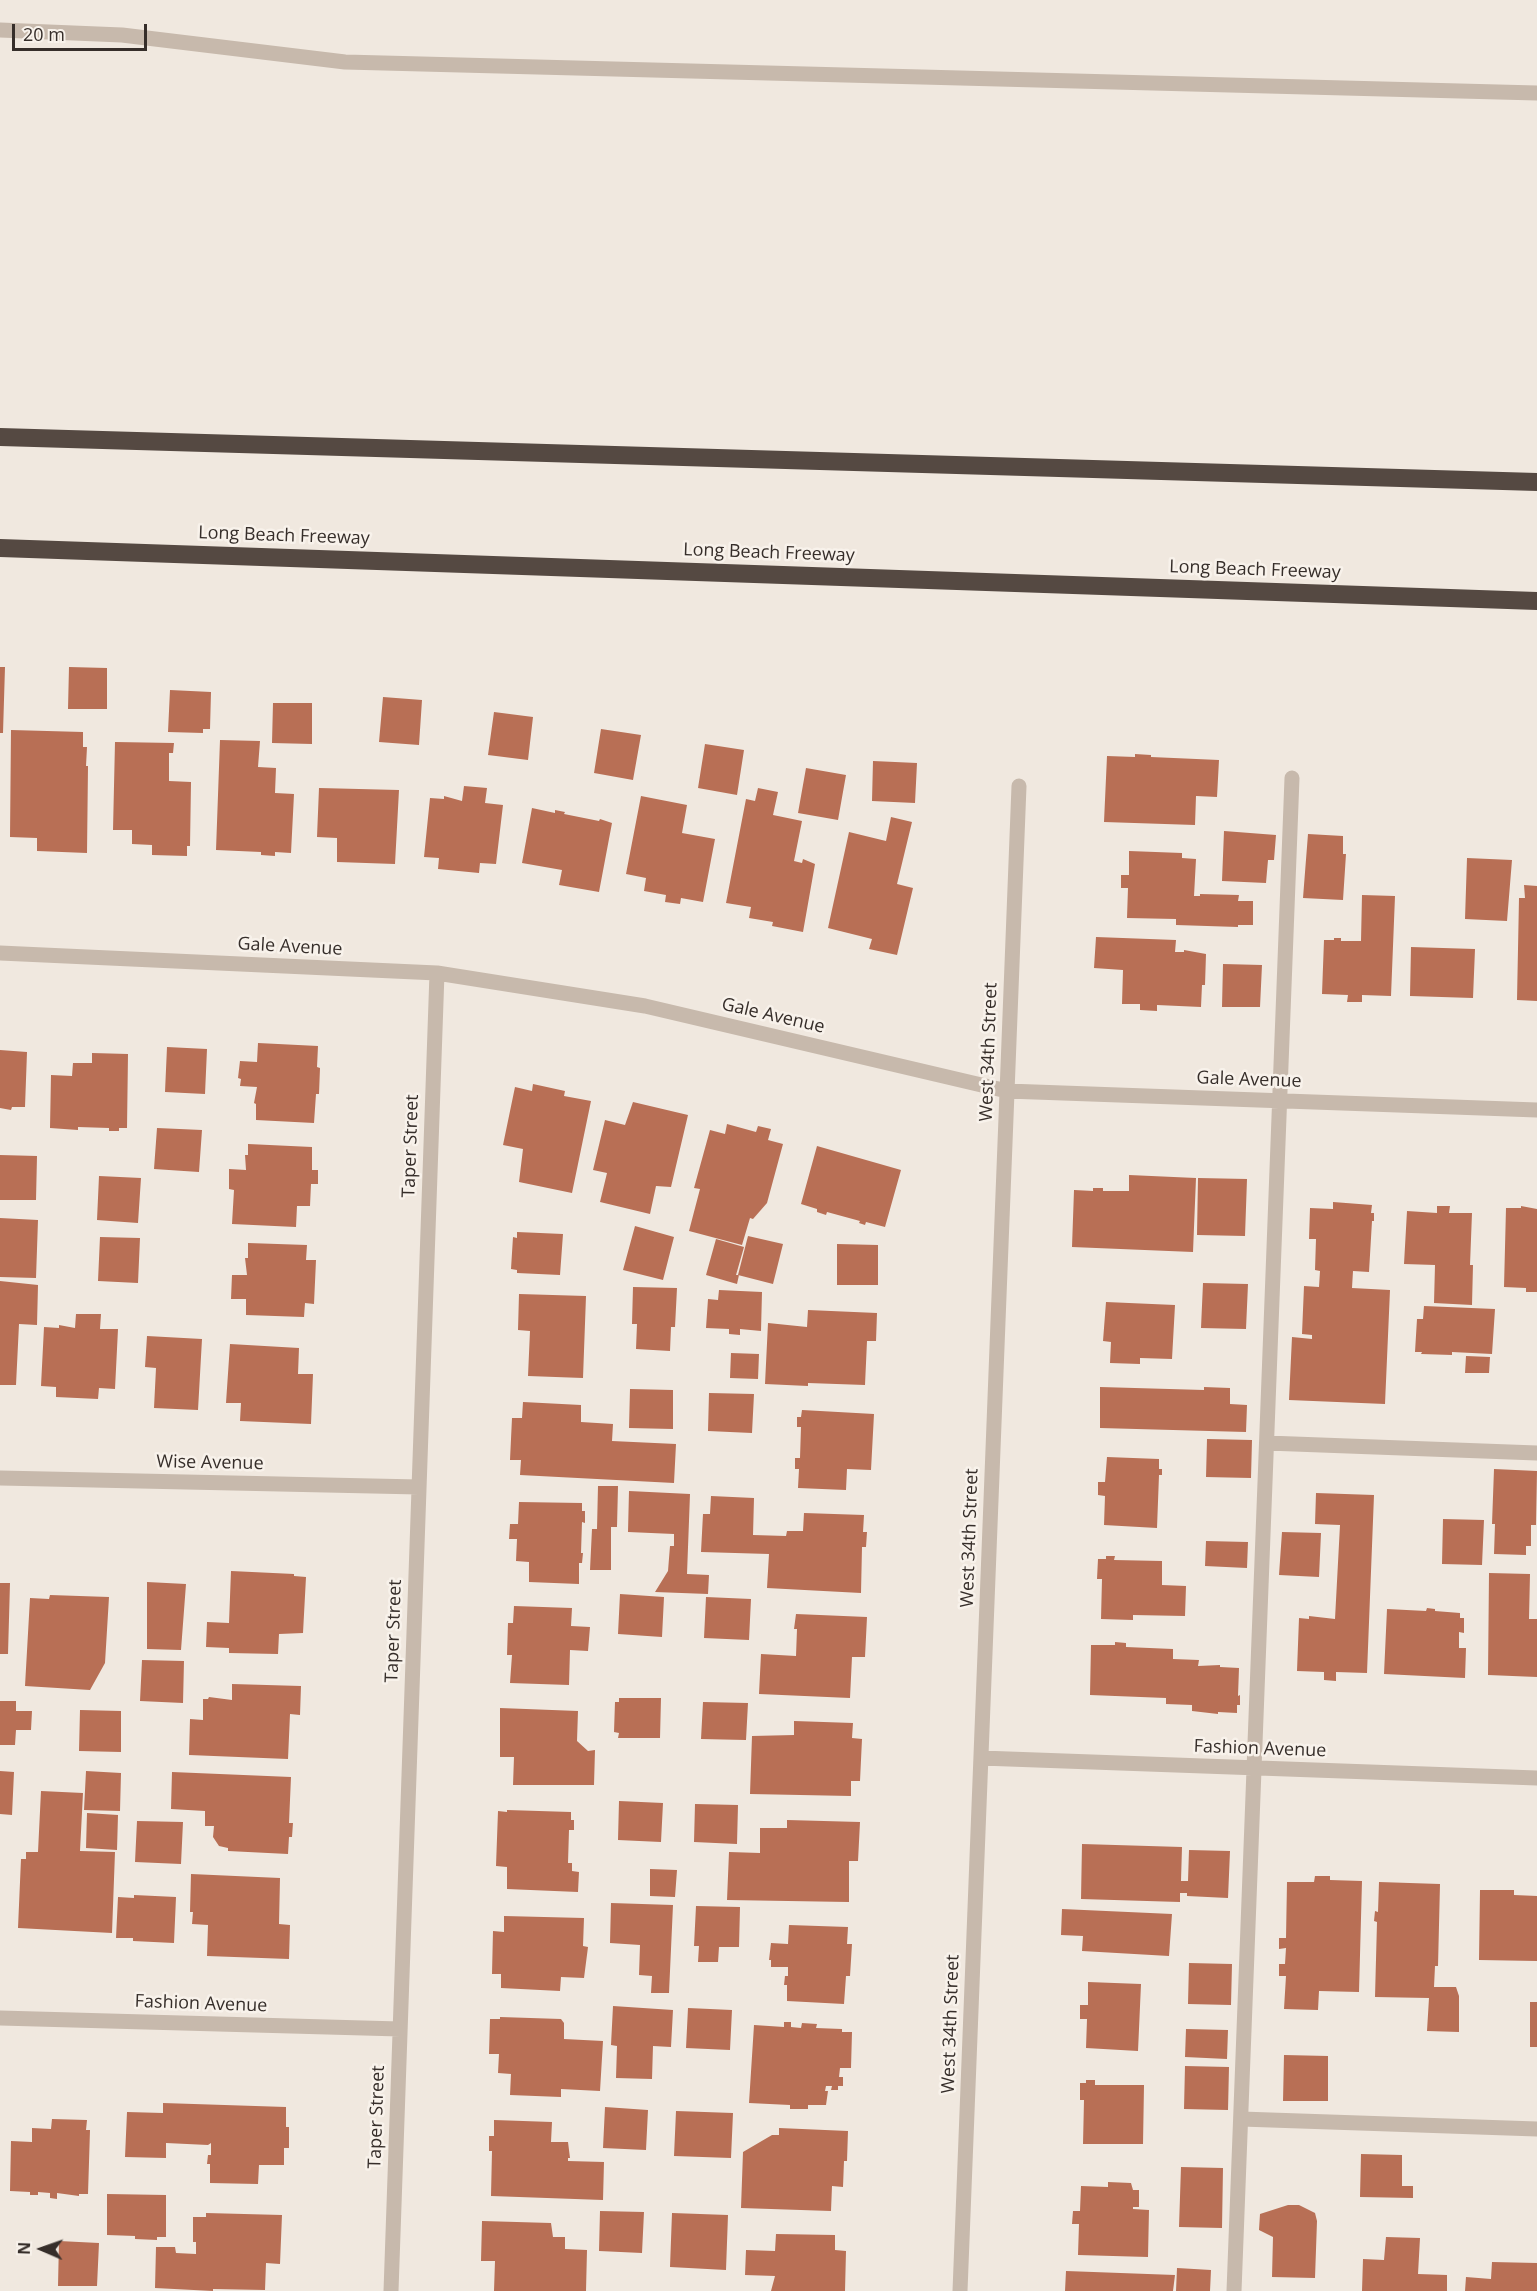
<!DOCTYPE html>
<html>
<head>
<meta charset="utf-8">
<style>
	body { margin:0 }
	#map { position:relative; width:1537px; height:2291px; overflow:hidden; background:#f0e8df; font-family:"Open Sans",sans-serif }
	canvas { display:block }
	.north { position:absolute; left:12px; top:2219px; width:60px; height:60px; -webkit-text-stroke:4px #f8f2eb; paint-order:stroke; rotate:272deg; font-size:16px; font-weight:700; line-height:24px; text-align:center; color:#362e2a }
	.north::after { content:''; display:block; margin:auto; width:21px; height:27px; background:#362e2a; clip-path:polygon(50% 0,100% 100%,50% 72%,0 100%) }
	.scale { position:absolute; left:12px; top:24px; width:135px; height:27px; box-sizing:border-box; border:3px solid #362e2a; border-top:0; padding-left:8px; font-size:18px; line-height:21px; white-space:nowrap; color:#362e2a; -webkit-text-stroke:4px #f8f2eb; paint-order:stroke }
</style>
</head>
<body>
<div id="map">
<canvas width="1537" height="2291"></canvas>
<div class="north">N</div>
<div class="scale">20 m</div>
</div>
<script>
const ctx = document.querySelector('canvas').getContext('2d');
ctx.lineJoin = 'round';
function fillPath(path, color) { ctx.fillStyle = color; ctx.fill(path, 'evenodd'); }
const toPath = rows => new Path2D(rows.map(r => 'M' + r).join(''));
function strokePath(path, color, width, dash) { ctx.strokeStyle = color; ctx.lineWidth = width; ctx.lineCap = dash ? 'butt' : 'round'; ctx.setLineDash(dash || []); ctx.stroke(path); }
function label(font, color, halo, rows, align = 'center') {
  ctx.font = font + ' "Open Sans",sans-serif'; ctx.lineWidth = 5; ctx.setLineDash([]); ctx.textBaseline = 'middle'; ctx.strokeStyle = halo; ctx.fillStyle = color; for (const [text, x, y, turn = 0] of rows) {
    ctx.save(); ctx.translate(x, y); ctx.rotate((+turn || 0) * Math.PI / 180); ctx.textAlign = isNaN(turn) ? turn : align; if (halo) ctx.strokeText(text, 0, 0); ctx.fillText(text, 0, 0); ctx.restore();
  }
}
fillPath(toPath([
	[0,667,5,667,3,733,0,733],
	[69,667,107,668,107,709,68,709],
	[170,690,211,692,210,729,203,729,203,733,168,732],
	[383,697,422,700,419,745,379,742],
	[273,703,312,703,312,744,272,743],
	[494,712,533,717,528,760,488,755],
	[601,729,641,735,633,780,594,773],
	[11,730,83,732,83,747,87,747,86,766,88,766,87,853,37,851,37,838,10,837],
	[220,740,260,741,258,767,276,768,275,793,294,794,291,853,275,852,275,856,261,855,261,852,216,850],
	[115,742,174,743,173,753,169,753,169,781,191,782,190,846,187,846,187,856,152,855,152,845,132,844,132,830,113,830],
	[705,744,744,750,737,795,698,788],
	[1135,754,1151,755,1151,757,1219,760,1217,797,1196,796,1195,825,1104,822,1107,756,1135,757],
	[873,761,917,763,915,803,872,801],
	[806,768,846,775,838,820,798,813],
	[464,786,487,788,485,803,503,805,496,864,480,863,479,873,438,869,439,858,424,857,430,798,444,799,444,796,462,801],
	[319,788,399,790,395,864,337,862,337,838,317,837],
	[758,788,778,792,773,815,802,821,794,861,802,863,803,859,815,864,803,932,772,926,773,922,749,918,751,907,726,903,746,799,755,801],
	[641,796,687,805,682,833,715,839,703,902,681,898,680,904,665,902,666,895,644,891,646,878,626,874],
	[532,808,555,813,555,810,565,812,564,814,599,821,600,819,612,823,599,892,559,885,562,870,522,863],
	[891,817,912,822,897,884,913,888,897,955,869,949,872,939,828,928,849,832,886,841],
	[1224,831,1276,835,1274,860,1268,860,1266,883,1222,881],
	[1308,834,1343,836,1343,854,1346,854,1343,900,1303,898],
	[1129,851,1182,853,1182,858,1196,859,1194,896,1200,896,1200,894,1239,895,1238,901,1253,901,1253,925,1238,925,1238,927,1176,925,1176,919,1127,918,1128,888,1121,888,1121,875,1129,875],
	[1467,858,1512,860,1507,921,1465,919],
	[1524,885,1537,886,1537,1001,1517,1000,1519,898,1525,898],
	[1362,895,1395,896,1391,996,1362,995,1362,1002,1347,1002,1348,995,1322,994,1324,940,1334,940,1334,938,1341,938,1341,941,1361,941],
	[1096,937,1176,940,1175,952,1184,952,1184,950,1206,954,1205,985,1202,985,1201,1007,1157,1005,1157,1011,1140,1010,1140,1004,1122,1004,1123,970,1094,968],
	[1411,947,1475,949,1473,998,1410,996],
	[1223,964,1262,965,1260,1007,1222,1007],
	[258,1043,318,1046,317,1067,320,1068,319,1094,316,1094,314,1123,256,1120,256,1104,254,1103,257,1087,240,1086,241,1079,238,1078,240,1061,257,1062],
	[167,1047,207,1049,205,1094,165,1092],
	[0,1050,27,1052,25,1107,12,1107,11,1110,0,1108],
	[92,1053,128,1054,127,1128,119,1128,119,1131,109,1131,109,1128,78,1127,78,1130,50,1128,51,1075,72,1076,73,1063,92,1063],
	[533,1084,565,1091,564,1096,591,1101,572,1193,519,1182,523,1149,503,1145,515,1087,532,1091],
	[633,1102,688,1115,671,1187,656,1186,650,1214,600,1202,607,1173,593,1170,605,1120,625,1125],
	[727,1124,756,1132,758,1126,771,1129,768,1140,783,1144,767,1203,753,1219,750,1218,742,1245,689,1231,700,1189,694,1188,710,1130,725,1134],
	[157,1128,202,1130,199,1172,154,1169],
	[248,1144,312,1147,312,1170,318,1170,318,1184,311,1184,310,1206,297,1206,296,1227,232,1224,234,1190,229,1189,229,1169,246,1170,245,1155,248,1155],
	[817,1146,901,1170,885,1227,866,1222,865,1225,859,1223,860,1221,827,1212,826,1215,817,1212,817,1209,801,1204],
	[0,1155,37,1156,36,1200,0,1200],
	[1129,1175,1196,1178,1193,1252,1072,1247,1074,1190,1093,1191,1093,1188,1103,1188,1103,1191,1129,1191],
	[99,1176,141,1178,138,1223,97,1220],
	[1198,1178,1247,1179,1245,1236,1197,1235],
	[1333,1202,1372,1205,1371,1213,1374,1213,1374,1221,1372,1221,1369,1272,1353,1271,1352,1288,1390,1290,1385,1404,1289,1400,1292,1337,1312,1339,1312,1335,1302,1334,1304,1286,1319,1287,1320,1271,1315,1270,1316,1239,1309,1239,1310,1208,1333,1209],
	[1437,1206,1450,1206,1449,1213,1472,1213,1470,1265,1473,1265,1472,1305,1434,1303,1435,1265,1404,1264,1407,1211,1437,1213],
	[1521,1206,1537,1209,1537,1292,1526,1292,1526,1288,1504,1287,1506,1208,1521,1208],
	[0,1218,38,1220,36,1278,0,1277],
	[635,1226,674,1237,663,1280,623,1270],
	[517,1232,563,1234,560,1275,517,1273,517,1270,511,1269,513,1237,517,1238],
	[748,1236,783,1244,773,1284,738,1275],
	[100,1237,140,1238,138,1283,98,1281],
	[716,1239,744,1247,736,1275,739,1275,737,1284,706,1275],
	[248,1243,307,1245,306,1260,316,1260,314,1304,305,1303,304,1317,246,1315,246,1299,231,1299,232,1275,247,1275,245,1258,248,1258],
	[837,1244,878,1245,878,1285,837,1285],
	[0,1281,38,1285,37,1325,19,1324,16,1385,0,1385],
	[1203,1283,1248,1284,1246,1329,1201,1328],
	[633,1287,677,1288,675,1327,671,1327,670,1351,636,1349,637,1324,632,1324],
	[719,1290,762,1292,761,1331,740,1329,740,1335,729,1334,729,1329,706,1328,708,1299,718,1300],
	[519,1294,586,1296,583,1378,528,1376,530,1331,518,1330],
	[1106,1302,1175,1305,1172,1359,1140,1358,1140,1364,1110,1363,1111,1342,1103,1341],
	[1424,1306,1495,1309,1492,1354,1452,1352,1452,1355,1421,1354,1422,1352,1415,1352,1417,1319,1423,1319],
	[808,1310,877,1313,876,1341,867,1341,865,1385,808,1383,808,1386,765,1384,768,1323,807,1327],
	[76,1314,101,1314,100,1329,118,1329,115,1389,99,1388,98,1399,56,1397,56,1387,41,1386,44,1327,59,1328,59,1325,75,1328],
	[147,1336,202,1339,198,1410,154,1408,156,1368,145,1367],
	[230,1344,299,1348,298,1374,313,1374,311,1424,240,1421,241,1403,226,1403],
	[731,1353,759,1354,758,1379,730,1378],
	[1466,1356,1490,1357,1489,1373,1465,1373],
	[1100,1387,1204,1390,1204,1387,1230,1388,1230,1404,1247,1405,1246,1432,1100,1428],
	[630,1389,673,1390,673,1429,629,1428],
	[709,1393,754,1394,752,1433,708,1431],
	[523,1402,581,1405,581,1422,613,1424,612,1441,676,1444,674,1483,520,1475,521,1460,510,1460,512,1418,522,1418],
	[802,1410,874,1414,871,1470,847,1469,846,1490,798,1488,799,1469,795,1469,795,1458,800,1458,801,1427,797,1427,797,1417,801,1417],
	[1207,1439,1252,1440,1251,1478,1206,1477],
	[1107,1457,1159,1459,1159,1469,1162,1469,1162,1475,1159,1475,1157,1528,1104,1525,1105,1496,1098,1495,1098,1482,1105,1482],
	[1494,1469,1537,1471,1536,1525,1531,1525,1531,1546,1526,1546,1526,1555,1494,1554,1495,1524,1492,1524],
	[598,1486,618,1486,617,1527,611,1527,611,1570,590,1570,592,1529,597,1529],
	[629,1491,690,1494,687,1574,709,1575,708,1594,655,1592,668,1571,670,1546,674,1546,674,1534,628,1532],
	[1316,1493,1374,1495,1367,1673,1336,1672,1336,1681,1324,1680,1324,1672,1297,1671,1299,1618,1309,1619,1309,1616,1335,1619,1340,1525,1315,1524],
	[711,1496,754,1498,753,1535,786,1536,787,1531,803,1531,804,1513,864,1515,863,1532,867,1532,866,1547,862,1547,861,1593,767,1588,769,1554,701,1552,703,1514,710,1514],
	[519,1502,582,1503,582,1511,585,1511,585,1523,582,1522,581,1553,583,1553,582,1563,579,1563,579,1584,529,1582,529,1562,516,1561,517,1539,509,1539,510,1524,518,1524],
	[1443,1519,1484,1520,1482,1565,1442,1564],
	[1282,1532,1321,1533,1319,1577,1279,1575],
	[1206,1541,1248,1542,1247,1568,1205,1566],
	[1106,1556,1115,1556,1114,1560,1162,1561,1162,1585,1186,1586,1185,1616,1133,1615,1133,1620,1101,1619,1102,1579,1097,1579,1098,1559,1106,1559],
	[231,1571,294,1574,294,1576,306,1577,303,1633,279,1634,278,1654,229,1653,229,1648,206,1647,207,1622,229,1623],
	[1489,1573,1530,1574,1529,1619,1537,1619,1537,1677,1488,1675],
	[147,1582,186,1584,181,1650,147,1649],
	[0,1583,10,1583,8,1654,0,1654],
	[620,1594,664,1597,662,1637,618,1634],
	[50,1595,109,1597,105,1663,90,1690,25,1686,30,1598,49,1599],
	[706,1597,751,1599,749,1640,704,1638],
	[514,1606,572,1608,571,1626,590,1627,588,1651,570,1650,569,1685,510,1683,512,1655,507,1655,508,1623,513,1623],
	[1427,1608,1435,1609,1435,1611,1460,1613,1460,1618,1464,1618,1464,1633,1459,1632,1459,1648,1466,1648,1465,1678,1384,1674,1387,1609,1426,1611],
	[796,1614,867,1617,865,1657,852,1657,850,1698,759,1694,761,1654,796,1656,797,1629,794,1629],
	[1115,1642,1126,1643,1126,1647,1173,1649,1173,1659,1199,1660,1198,1666,1220,1665,1220,1667,1239,1668,1238,1696,1240,1695,1240,1705,1237,1705,1237,1713,1218,1712,1218,1714,1192,1711,1192,1705,1166,1704,1166,1698,1090,1695,1091,1645,1115,1645],
	[142,1660,184,1661,183,1703,140,1701],
	[232,1684,301,1686,300,1715,290,1714,288,1759,189,1755,190,1719,203,1720,203,1699,208,1699,209,1697,232,1700],
	[619,1698,661,1698,660,1738,618,1738,619,1733,614,1732,615,1702,619,1702],
	[0,1701,16,1701,16,1711,32,1711,31,1730,16,1730,15,1745,0,1745],
	[703,1702,748,1703,746,1740,701,1739],
	[500,1708,578,1711,577,1741,588,1751,595,1750,594,1785,513,1785,514,1757,500,1757],
	[80,1710,121,1711,121,1752,79,1751],
	[794,1721,853,1723,852,1738,862,1739,860,1781,851,1781,851,1796,750,1794,752,1736,794,1735],
	[0,1771,14,1772,12,1815,0,1814],
	[86,1771,121,1773,120,1811,84,1810],
	[172,1772,291,1777,289,1823,293,1823,292,1837,289,1837,288,1854,228,1851,228,1848,219,1846,213,1837,214,1826,205,1826,205,1811,171,1809],
	[41,1791,83,1793,80,1851,115,1852,112,1933,18,1928,21,1859,26,1859,26,1852,38,1852],
	[619,1801,663,1803,661,1842,618,1840],
	[695,1804,738,1805,737,1844,694,1842],
	[507,1810,571,1812,571,1820,574,1820,574,1830,569,1830,568,1863,572,1863,572,1871,579,1872,578,1892,507,1889,507,1867,496,1866,498,1811,507,1812],
	[87,1813,118,1815,117,1850,86,1848],
	[787,1820,860,1822,858,1861,849,1861,849,1902,727,1900,729,1852,760,1853,760,1828,787,1828],
	[137,1821,183,1822,181,1864,135,1862],
	[1082,1844,1182,1847,1181,1881,1188,1881,1189,1850,1230,1851,1228,1898,1187,1896,1187,1893,1180,1893,1180,1902,1081,1899],
	[650,1869,677,1870,675,1897,650,1896],
	[191,1874,280,1878,279,1924,290,1925,289,1959,207,1956,208,1925,192,1924,193,1912,190,1912],
	[1315,1876,1330,1876,1330,1880,1362,1881,1359,1992,1319,1991,1318,2010,1284,2009,1286,1976,1279,1976,1279,1964,1285,1964,1286,1948,1279,1949,1279,1938,1286,1938,1287,1882,1314,1882],
	[1379,1882,1440,1884,1438,1966,1435,1966,1434,1987,1456,1987,1459,1996,1459,2032,1427,2031,1429,1998,1375,1997,1377,1922,1374,1921,1375,1911,1378,1912],
	[1480,1890,1514,1890,1514,1895,1537,1896,1537,1961,1479,1960],
	[134,1895,176,1897,174,1943,133,1941,133,1938,116,1938,118,1897,134,1898],
	[611,1903,673,1905,669,1993,651,1993,652,1976,639,1975,640,1945,610,1943],
	[696,1906,740,1907,739,1947,719,1947,718,1962,698,1962,699,1946,694,1946],
	[1062,1909,1172,1914,1169,1956,1082,1951,1083,1936,1061,1935],
	[504,1916,584,1918,583,1946,588,1947,584,1978,561,1977,560,1991,501,1988,501,1974,492,1974,493,1931,504,1932],
	[789,1925,848,1927,847,1944,852,1944,850,1976,846,1976,844,2004,787,2001,787,1985,784,1985,785,1976,788,1976,788,1967,771,1967,771,1960,769,1960,771,1943,788,1944],
	[1189,1963,1232,1964,1231,2005,1188,2004],
	[1088,1982,1141,1984,1138,2051,1086,2048,1087,2019,1080,2019,1080,2005,1088,2005],
	[1530,2002,1537,2002,1537,2047,1530,2047],
	[613,2006,673,2010,671,2047,653,2046,652,2079,616,2078,617,2046,611,2045],
	[688,2008,732,2010,730,2050,686,2048],
	[500,2017,561,2019,564,2023,564,2039,603,2041,600,2091,561,2089,561,2097,510,2095,511,2074,498,2073,499,2054,489,2054,490,2019,500,2019],
	[784,2022,791,2022,791,2027,801,2028,802,2023,817,2024,816,2028,842,2029,842,2032,852,2032,851,2068,840,2068,839,2077,843,2077,843,2086,838,2086,838,2090,831,2090,832,2086,826,2086,825,2091,828,2091,826,2105,808,2105,808,2109,790,2109,790,2105,749,2103,754,2025,784,2027],
	[1186,2029,1228,2030,1227,2059,1185,2057],
	[1284,2055,1328,2056,1328,2101,1283,2101],
	[1185,2066,1229,2067,1228,2110,1184,2109],
	[1086,2080,1095,2080,1095,2085,1144,2085,1143,2144,1083,2144,1084,2100,1080,2100,1080,2083,1086,2083],
	[163,2103,286,2107,286,2127,289,2127,289,2148,284,2148,284,2165,259,2165,258,2184,210,2183,210,2164,207,2164,208,2155,211,2155,211,2143,208,2145,166,2143,166,2158,125,2157,127,2112,163,2113],
	[605,2107,648,2110,646,2150,603,2148],
	[676,2111,733,2113,731,2158,674,2156],
	[52,2119,87,2120,86,2130,90,2130,88,2194,79,2194,79,2196,57,2193,57,2199,50,2198,50,2193,38,2192,38,2195,30,2195,30,2192,10,2191,11,2141,32,2142,32,2128,51,2129],
	[494,2120,552,2122,551,2142,568,2142,570,2158,568,2158,568,2161,604,2162,603,2200,491,2196,492,2151,489,2151,489,2136,494,2136],
	[779,2128,848,2131,847,2161,844,2161,843,2187,832,2186,831,2211,741,2208,743,2152,772,2135,779,2135],
	[1361,2154,1402,2155,1402,2186,1413,2186,1413,2198,1360,2197],
	[1181,2167,1223,2168,1222,2228,1179,2227],
	[1108,2182,1131,2183,1133,2190,1139,2190,1139,2207,1133,2207,1133,2209,1149,2210,1148,2257,1078,2255,1079,2224,1072,2224,1073,2211,1080,2211,1081,2186,1108,2187],
	[107,2194,166,2195,166,2237,157,2237,157,2240,135,2239,135,2236,107,2235],
	[1288,2205,1299,2205,1315,2213,1317,2221,1315,2278,1272,2277,1273,2237,1259,2230,1260,2214],
	[600,2211,644,2212,642,2253,599,2251],
	[206,2213,282,2215,280,2264,266,2263,265,2290,213,2289,213,2291,155,2288,156,2247,175,2247,176,2253,196,2254,196,2242,193,2242,193,2217,206,2217],
	[672,2213,728,2215,726,2270,670,2267],
	[482,2221,551,2223,553,2237,565,2237,565,2249,587,2250,586,2291,494,2291,495,2261,481,2261],
	[776,2234,835,2235,835,2250,846,2251,845,2291,771,2291,775,2276,745,2275,746,2250,775,2251],
	[1386,2237,1420,2238,1418,2274,1447,2275,1447,2291,1362,2291,1363,2259,1384,2260],
	[59,2241,99,2243,97,2286,58,2286],
	[1492,2262,1537,2263,1537,2291,1465,2291,1466,2277,1491,2279],
	[1177,2268,1211,2270,1210,2291,1176,2291],
	[1066,2271,1175,2275,1173,2291,1065,2291]
]), '#b86f55');
strokePath(toPath([
	[0,30,122,35,345,62,1537,93],
	[0,953,437,973,645,1006,1007,1091,1537,1110],
	[1267,1443,1537,1453],
	[0,1478,419,1487],
	[981,1758,1537,1778],
	[0,2018,400,2029],
	[1241,2119,1537,2129],
	[391,2291,437,973],
	[960,2291,1019,786],
	[1234,2291,1292,778]
]), '#c7b9ac', 15);
strokePath(toPath([
	[0,437,1537,482],
	[0,548,1537,601]
]), '#554942', 18);
label('18px', '#362e2a', '#f8f2eb', [
	["Long Beach Freeway",284,536,2],
	["Long Beach Freeway",769,553,2],
	["Long Beach Freeway",1255,570,2],
	["Gale Avenue",290,947,3],
	["Gale Avenue",773,1016,13],
	["West 34th Street",989,1052,-88],
	["Gale Avenue",1249,1080,2],
	["Taper Street",411,1146,-88],
	["Wise Avenue",210,1463,1],
	["West 34th Street",970,1538,-88],
	["Taper Street",394,1631,-88],
	["Fashion Avenue",1260,1749,2],
	["Fashion Avenue",201,2004,2],
	["West 34th Street",951,2024,-88],
	["Taper Street",377,2117,-88]
]);
</script>
</body>
</html>
